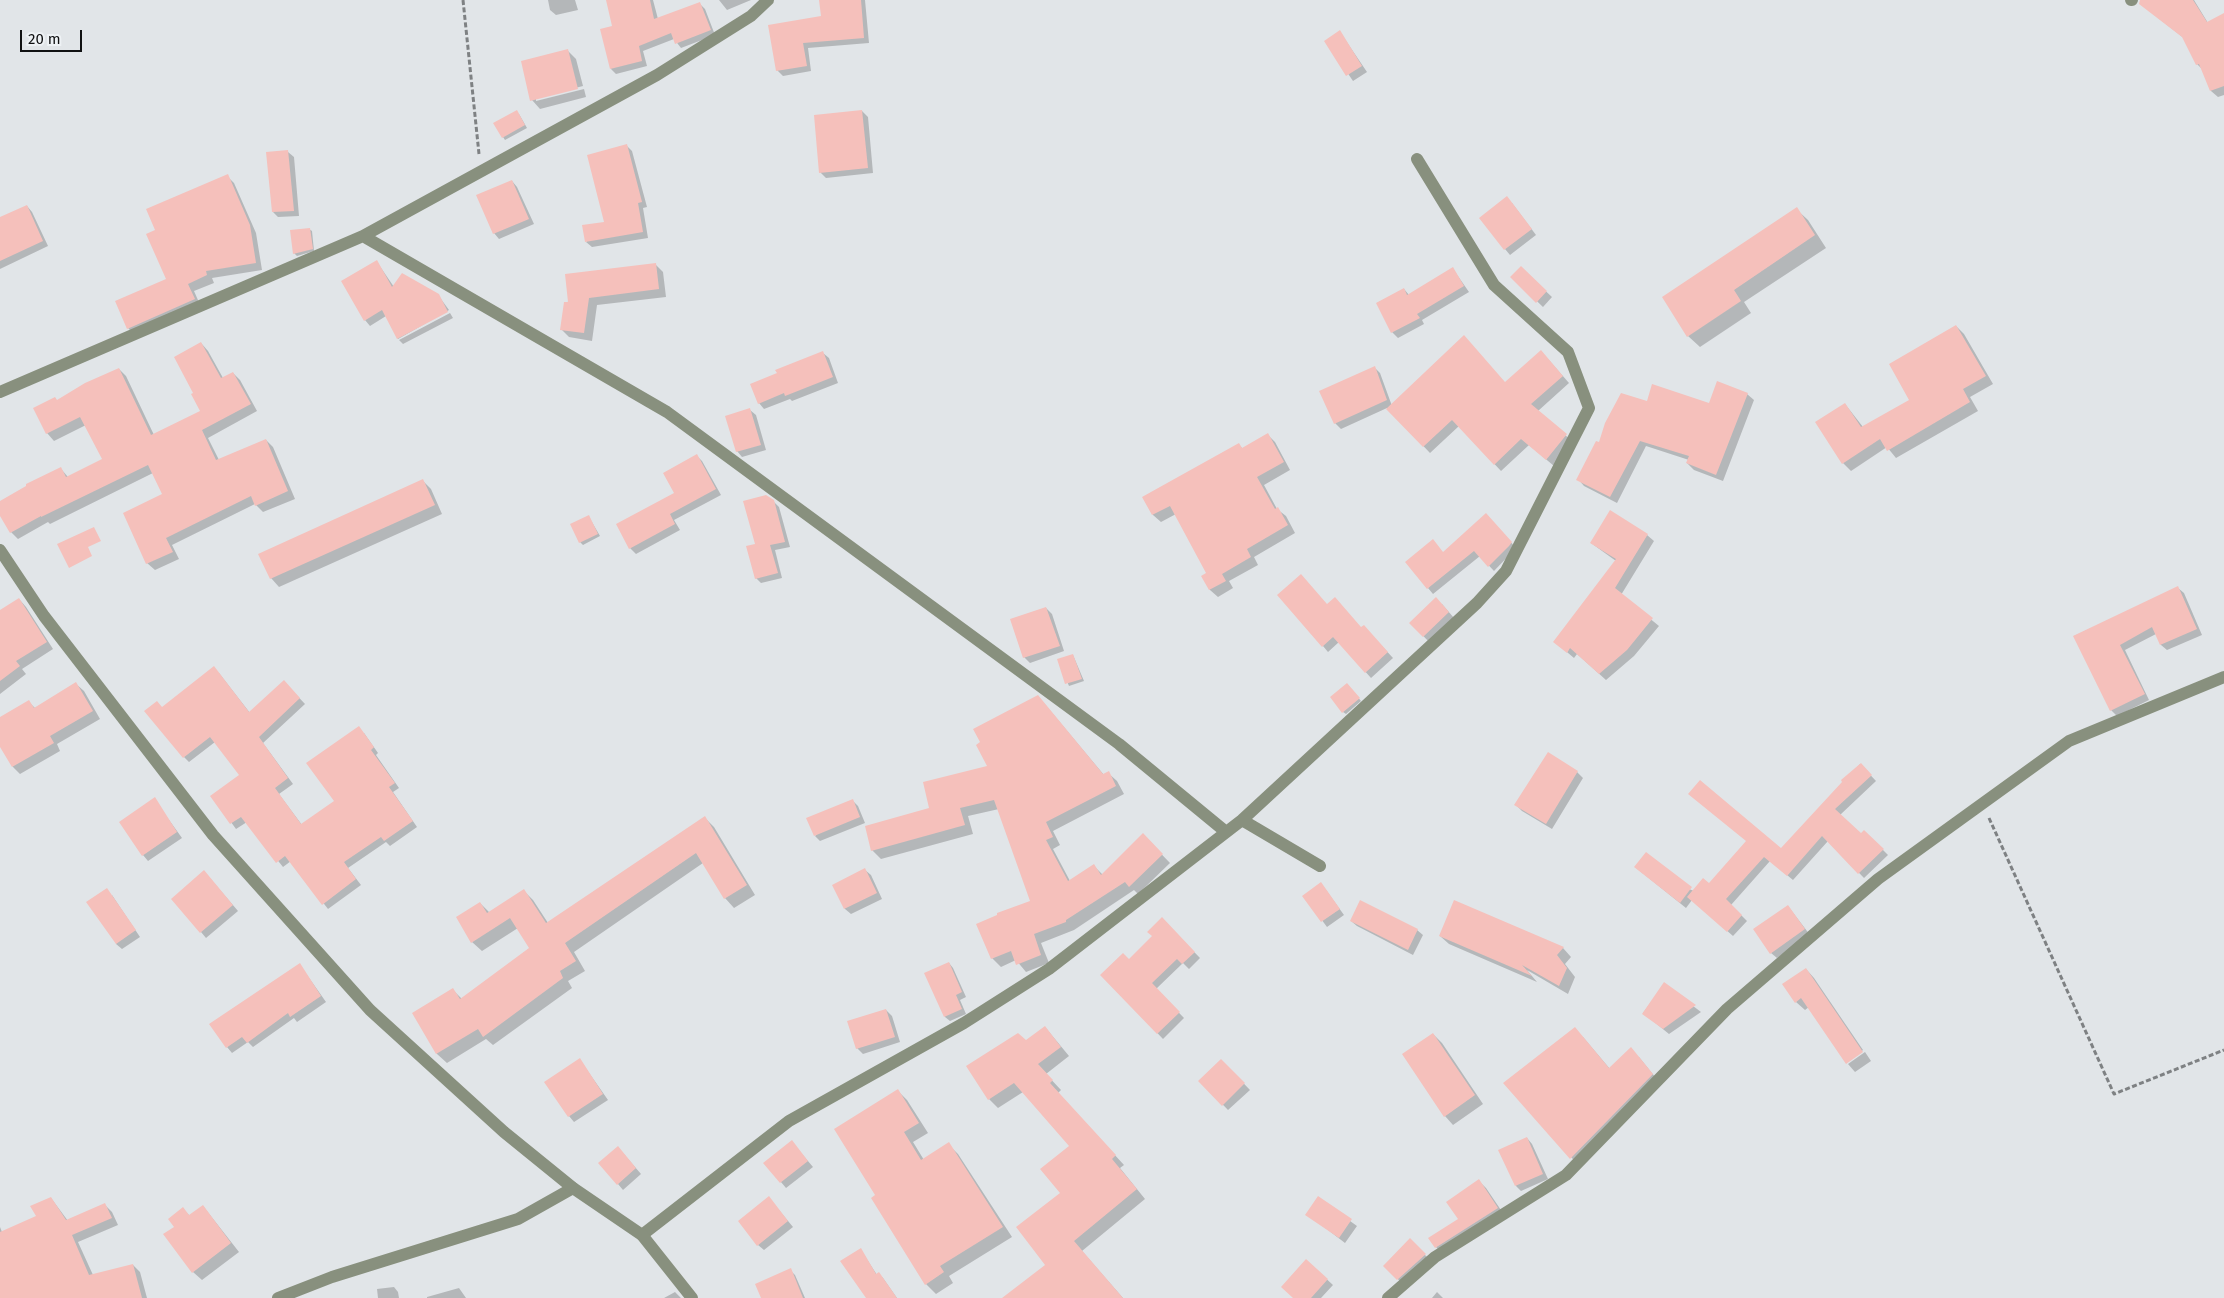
<!DOCTYPE html>
<html>
<head>
<meta charset="utf-8">
<style>
	body { margin:0 }
	#map { position:relative; width:2224px; height:1298px; overflow:hidden; background:#e1e5e8; font-family:"Fira Sans",sans-serif }
	canvas { display:block }
	.scale { position:absolute; left:20px; top:30px; width:62px; height:22px; box-sizing:border-box; border:2px solid #101112; border-top:0; padding-left:6px; font-size:15px; line-height:18px; white-space:nowrap; color:#101112; -webkit-text-stroke:4px #eef2f5; paint-order:stroke }
</style>
</head>
<body>
<div id="map">
<canvas width="2224" height="1298"></canvas>
<div class="scale">20 m</div>
</div>
<script>
const ctx = document.querySelector('canvas').getContext('2d');
ctx.lineJoin = 'round';
function fillPath(path, color) { ctx.fillStyle = color; ctx.fill(path, 'evenodd'); }
const toPath = rows => new Path2D(rows.map(r => 'M' + r).join(''));
function strokePath(path, color, width, dash) { ctx.strokeStyle = color; ctx.lineWidth = width; ctx.lineCap = dash ? 'butt' : 'round'; ctx.setLineDash(dash || []); ctx.stroke(path); }
fillPath(toPath([
	[548,0,575,0,578,10,556,15,550,10],
	[608,0,653,0,658,19,700,4,705,9,715,35,681,48,674,39,643,51,647,66,616,74,611,69,614,26],
	[719,0,751,0,727,10],
	[821,0,865,0,869,43,808,48,811,71,783,76,777,70,822,17],
	[2149,0,2194,0,2208,23,2224,14,2224,95,2218,97,2211,91,2202,69,2197,64,2185,39,2143,6],
	[1340,32,1367,72,1353,81,1326,41],
	[568,51,576,59,583,86,536,98,536,101,584,89,586,97,540,109,532,100],
	[862,111,868,117,873,173,826,178,820,172],
	[519,114,527,128,505,140,503,137],
	[627,146,632,151,647,207,643,208,648,238,592,247,586,242,606,223],
	[288,152,294,157,299,216,278,217,273,212],
	[227,176,234,183,256,233,262,270,212,278,214,283,194,291,201,307,135,335,128,328,167,280,157,230],
	[512,181,517,187,534,224,499,239,494,233],
	[1512,203,1536,235,1510,255,1505,249],
	[27,206,32,212,48,246,0,269,0,219],
	[1796,209,1808,220,1826,248,1744,302,1751,313,1700,347,1688,336],
	[309,229,312,231,314,251,297,256,294,253],
	[377,262,394,287,438,295,449,310,398,339,386,316,370,326,365,320],
	[655,264,663,272,666,297,597,305,592,341,569,337,561,329,565,303],
	[1521,268,1552,297,1543,307,1512,277],
	[1453,269,1469,292,1422,320,1424,324,1398,338,1392,332,1377,303,1404,289,1409,295],
	[450,313,453,318,403,344,399,340],
	[1956,326,1964,334,1993,384,1970,397,1978,411,1896,458,1887,447,1851,471,1843,463,1845,404,1863,427,1911,400],
	[201,343,208,351,223,378,233,373,240,380,257,411,208,438,219,460,266,440,273,447,295,499,263,512,255,504,172,545,179,559,155,570,147,563,163,495,153,473,50,524,48,522,18,539,11,532,0,513,0,502,61,469,68,477,104,460,86,425,54,441,47,433,58,401,119,369,126,376,154,435,202,412,195,394],
	[823,353,829,358,838,383,792,401,790,399,764,409,759,403,778,374],
	[1548,359,1569,383,1538,411,1573,442,1554,466,1529,445,1501,471,1459,426,1430,453,1387,408,1341,429,1335,423,1374,367,1380,373,1392,406,1505,384],
	[1747,394,1754,400,1723,481,1694,470,1687,463,1689,460,1646,446,1617,503,1584,486,1578,479,1600,444,1710,405],
	[750,410,756,415,766,450,742,457,737,451],
	[1268,435,1275,442,1290,470,1264,485,1277,509,1286,516,1295,533,1254,557,1258,565,1229,581,1233,588,1218,597,1210,590,1203,576,1208,573,1176,514,1161,522,1153,515,1144,498,1239,445,1243,449],
	[696,455,702,461,721,495,674,520,680,530,636,554,630,548,675,493],
	[423,481,431,489,442,514,279,587,271,578],
	[773,501,779,507,790,547,775,550,782,578,761,583,756,578,756,545],
	[589,517,600,536,583,545,580,542],
	[1491,520,1516,548,1494,571,1480,556,1433,594,1428,588,1443,553],
	[1647,535,1654,541,1621,595,1659,626,1634,656,1606,680,1577,654,1574,658,1555,642,1616,561,1591,543],
	[2178,588,2184,593,2202,635,2167,650,2161,645,2156,634,2125,650,2149,700,2117,716,2111,710,2074,636],
	[19,599,26,607,53,649,22,669,26,674,0,694,0,611],
	[1442,604,1454,618,1429,642,1411,623],
	[1328,605,1361,629,1369,632,1393,658,1371,678,1339,642,1328,652,1323,646],
	[1046,608,1052,614,1064,651,1030,663,1024,657],
	[1073,655,1084,681,1069,686,1058,660],
	[219,673,250,713,289,687,305,704,263,743,293,784,279,794,302,825,336,801,364,733,378,753,376,755,399,788,393,792,417,827,390,846,386,842,348,868,361,885,328,909,291,861,283,867,247,822,236,829,212,796,241,776,215,742,189,762,184,757,163,708],
	[76,684,84,691,100,719,57,744,60,751,20,774,13,767,0,745,0,719,29,702,35,708],
	[1349,687,1361,701,1346,714,1343,712],
	[1038,696,1104,775,1108,773,1117,781,1124,794,1053,831,1060,845,1053,849,1070,881,1094,866,1103,875,1143,835,1170,863,1138,894,1134,890,1074,930,1041,943,1049,963,1026,972,1016,960,1001,967,992,958,1032,901,999,809,968,816,973,834,881,859,872,850,989,766],
	[1860,764,1876,781,1840,815,1861,835,1864,831,1888,855,1864,878,1828,841,1793,880,1770,861,1731,905,1747,921,1733,936,1692,900,1686,908,1635,867,1694,891,1709,885,1747,842,1781,850],
	[1577,772,1583,778,1552,829,1522,811,1516,805],
	[154,799,182,838,148,861,143,855],
	[852,800,858,806,865,823,820,841,815,836],
	[705,818,714,827,755,895,734,908,725,898,703,863,574,952,585,971,568,981,572,988,493,1045,486,1039,447,1063,437,1054,414,1013,453,990,462,999,530,948,518,928,482,951,472,942,480,903,490,913,524,891,533,900,548,923],
	[865,870,871,875,882,899,851,914,845,909,834,885],
	[209,877,238,911,206,938,201,932],
	[1326,890,1344,915,1327,927,1304,896],
	[112,895,140,937,122,949,116,944],
	[1454,902,1563,948,1571,957,1565,964,1575,977,1568,994,1527,970,1537,982,1449,944,1440,936],
	[1788,906,1810,935,1777,958,1771,953],
	[1162,919,1200,958,1189,969,1183,963,1156,989,1184,1018,1163,1039,1102,975,1129,960,1154,936],
	[1351,921,1417,930,1423,935,1413,955,1357,926],
	[949,963,953,968,966,997,960,1000,966,1014,950,1021,945,1017],
	[300,965,326,1002,297,1022,294,1018,253,1047,248,1042,232,1053,227,1047],
	[1806,969,1814,978,1863,1050,1847,1062,1809,1007,1805,1010,1796,1002],
	[1664,984,1701,1012,1669,1034,1643,1013],
	[886,1010,892,1016,900,1042,863,1054,857,1048],
	[1045,1027,1069,1056,1046,1074,1061,1090,1058,1093,1124,1165,1120,1168,1145,1199,1082,1251,1123,1298,1004,1298,1047,1265,1071,1146,1023,1092,998,1108,989,1099,1026,1042],
	[1433,1034,1442,1043,1483,1104,1453,1125,1445,1116],
	[1583,1037,1610,1069,1639,1057,1660,1083,1579,1166,1505,1083],
	[1865,1052,1871,1061,1855,1072,1848,1064],
	[580,1060,608,1100,574,1122,569,1116],
	[1221,1060,1250,1090,1228,1110,1200,1081],
	[897,1090,907,1100,928,1133,913,1142,924,1160,948,1144,958,1154,1012,1237,949,1276,953,1283,936,1294,926,1284,877,1196],
	[1527,1138,1532,1144,1548,1179,1521,1191,1516,1186],
	[797,1148,813,1167,786,1188,765,1163],
	[623,1153,641,1174,623,1190,618,1184],
	[1479,1181,1486,1188,1505,1216,1443,1255,1436,1247,1460,1219],
	[51,1198,68,1221,105,1205,112,1212,118,1225,78,1242,93,1275,133,1265,140,1272,147,1298,0,1298,0,1227,2,1232,38,1217],
	[1318,1198,1357,1226,1345,1243,1307,1214],
	[774,1204,793,1227,764,1250,758,1245],
	[203,1206,239,1252,202,1280,193,1272,175,1227,183,1209,190,1216],
	[1410,1240,1430,1260,1403,1284,1384,1266],
	[861,1250,877,1275,879,1274,883,1278,897,1298,868,1298],
	[1307,1261,1333,1285,1321,1298,1294,1298],
	[790,1270,795,1275,805,1298,763,1298],
	[394,1287,398,1292,399,1298,378,1298,377,1289],
	[459,1288,466,1298,427,1298,427,1297],
	[675,1292,681,1298,664,1298],
	[1437,1292,1443,1298,1432,1298]
]), '#0003');
fillPath(toPath([
	[606,0,650,0,654,19,700,2,711,30,675,44,671,33,639,46,642,61,610,69,600,29,612,26],
	[819,0,861,0,864,38,803,43,807,66,776,71,768,25,821,16],
	[2140,0,2193,0,2207,22,2224,13,2224,86,2210,91,2199,64,2196,65,2182,37,2139,4],
	[1340,30,1362,66,1346,76,1324,41],
	[568,49,578,89,530,101,521,61],
	[517,110,525,125,502,138,493,123],
	[862,110,868,168,819,173,814,115],
	[627,144,642,202,638,203,643,232,585,242,582,225,604,222,587,155],
	[288,150,294,211,272,212,266,152],
	[228,174,250,225,256,263,206,271,207,275,188,284,195,299,127,329,115,301,166,279,146,234,155,230,146,209],
	[512,180,529,219,493,234,476,195],
	[1507,196,1532,229,1504,250,1479,218],
	[27,205,43,241,0,261,0,217],
	[1797,207,1815,235,1734,290,1741,301,1687,337,1662,297],
	[310,228,313,249,293,254,290,230],
	[377,260,392,287,402,273,439,294,448,312,397,339,382,310,364,321,341,281],
	[656,263,659,289,589,298,584,333,560,330,564,302,568,302,565,274],
	[1521,266,1547,291,1536,303,1510,277],
	[1453,267,1464,286,1417,314,1420,318,1391,333,1376,303,1404,288,1407,295],
	[1956,325,1986,376,1963,389,1970,402,1887,451,1880,439,1842,464,1815,422,1845,403,1861,427,1909,400,1889,364],
	[1464,335,1505,382,1541,350,1563,376,1531,404,1567,434,1546,460,1521,439,1494,465,1452,420,1423,447,1386,409],
	[201,342,221,378,233,372,251,404,202,430,216,460,266,439,288,491,255,506,251,496,166,538,173,552,146,564,123,513,162,494,148,465,41,517,41,516,10,533,0,516,0,501,26,486,26,484,61,467,66,477,102,459,80,417,46,434,33,408,55,397,57,400,85,383,119,368,151,435,200,411,191,394,193,393,174,357],
	[823,351,833,377,785,396,784,393,758,404,750,384,777,373,775,370],
	[1375,366,1387,400,1334,424,1319,391],
	[1717,381,1748,393,1716,475,1686,463,1689,456,1640,441,1610,497,1576,480,1596,441,1599,442,1605,423,1621,393,1647,401,1652,384,1709,403],
	[750,408,761,445,736,452,725,416],
	[1268,433,1284,462,1257,477,1275,509,1278,507,1288,525,1247,549,1251,557,1222,574,1226,581,1209,590,1201,576,1206,573,1170,506,1152,515,1142,497,1239,443,1242,448],
	[697,454,716,489,670,514,675,524,629,549,616,524,674,493,663,473],
	[423,479,435,505,270,579,258,554],
	[766,495,774,500,785,542,770,545,778,573,755,579,746,546,755,544,743,501],
	[1610,510,1648,534,1615,588,1653,618,1627,650,1599,674,1570,648,1567,653,1553,642,1616,559,1590,543],
	[1486,513,1512,542,1509,546,1488,567,1474,551,1427,589,1405,562,1433,539,1443,552],
	[589,515,598,534,579,543,570,524],
	[94,527,101,541,88,547,92,556,69,568,57,544],
	[1301,574,1327,604,1335,597,1361,627,1364,625,1388,652,1365,673,1333,637,1322,647,1277,595],
	[2178,586,2197,629,2160,645,2152,627,2120,645,2145,694,2110,711,2073,636],
	[1436,597,1449,612,1423,637,1409,623],
	[19,598,47,642,16,661,20,666,0,681,0,610],
	[1046,607,1060,646,1023,658,1010,619],
	[1073,654,1082,679,1065,684,1057,659],
	[214,666,249,712,284,680,300,698,259,737,288,778,275,788,301,824,334,801,306,763,359,726,374,747,371,750,395,783,389,787,413,821,384,841,381,837,344,862,356,879,322,905,285,856,276,863,241,817,230,824,210,796,239,775,210,737,183,758,144,711,157,701,162,707],
	[76,682,93,711,50,736,54,743,12,767,0,747,0,717,29,700,34,708],
	[1347,683,1360,698,1342,713,1330,697],
	[1038,695,1103,774,1109,771,1116,786,1046,822,1053,837,1046,840,1068,881,1094,864,1101,875,1143,833,1163,854,1129,887,1125,882,1066,920,1066,922,1034,934,1041,955,1016,965,1011,951,991,959,976,924,997,915,997,913,1030,901,994,800,960,808,965,825,871,851,865,826,929,808,923,782,987,766,976,745,980,742,973,729],
	[1548,752,1578,771,1546,824,1514,805],
	[1861,763,1872,775,1835,809,1861,833,1864,830,1884,849,1858,874,1822,836,1787,876,1764,857,1726,899,1742,915,1727,932,1687,897,1703,878,1709,883,1746,841,1688,794,1700,780,1781,848,1842,782,1841,780],
	[155,797,177,832,142,856,119,822],
	[853,799,860,817,814,836,806,818],
	[705,816,747,885,724,899,696,853,565,943,576,961,560,971,563,978,483,1037,478,1029,436,1054,412,1013,453,988,460,999,529,948,510,918,471,943,456,917,480,902,487,913,524,889,546,923],
	[1646,852,1692,887,1680,903,1634,867],
	[865,868,877,893,844,909,832,885],
	[204,870,233,905,200,933,171,899],
	[1321,882,1340,909,1321,922,1302,896],
	[107,888,136,930,116,944,86,902],
	[1360,900,1418,929,1408,950,1350,921],
	[1454,900,1564,947,1557,955,1567,968,1559,986,1522,965,1532,976,1439,936],
	[1788,905,1805,929,1770,954,1753,929],
	[1162,917,1195,952,1182,964,1177,959,1152,983,1180,1012,1157,1034,1100,975,1123,953,1129,959,1152,936,1147,932],
	[949,962,962,992,956,995,962,1009,944,1017,924,973],
	[300,963,321,996,290,1017,288,1013,247,1043,242,1037,226,1048,209,1024],
	[1806,968,1863,1052,1846,1064,1801,998,1795,1003,1782,984],
	[1664,982,1696,1005,1663,1029,1642,1014],
	[886,1009,895,1037,856,1049,847,1021],
	[1045,1026,1061,1047,1038,1064,1053,1080,1050,1083,1116,1155,1112,1159,1137,1189,1074,1241,1123,1298,1002,1298,1045,1265,1016,1227,1060,1193,1040,1169,1069,1146,1014,1083,988,1100,966,1066,1018,1033,1026,1040],
	[1575,1027,1609,1068,1631,1047,1653,1074,1570,1159,1503,1083],
	[1433,1033,1475,1095,1444,1117,1402,1054],
	[580,1058,603,1094,568,1117,544,1082],
	[1221,1059,1245,1083,1222,1106,1198,1081],
	[898,1089,919,1123,904,1132,921,1160,949,1142,1003,1227,940,1266,944,1272,925,1285,871,1198,875,1195,834,1129],
	[1527,1137,1543,1174,1515,1186,1498,1150],
	[792,1140,808,1161,780,1183,763,1163],
	[618,1146,636,1168,617,1185,598,1163],
	[1479,1179,1498,1208,1435,1248,1428,1238,1458,1219,1446,1202],
	[769,1196,788,1221,757,1246,738,1221],
	[1318,1196,1352,1219,1339,1238,1305,1215],
	[51,1197,66,1220,105,1203,112,1218,72,1235,89,1275,133,1264,142,1298,0,1298,0,1232,36,1216,30,1206],
	[203,1205,231,1243,192,1273,163,1234,174,1227,168,1219,183,1207,189,1215],
	[1410,1238,1426,1254,1397,1280,1383,1266],
	[861,1248,876,1274,879,1272,897,1298,866,1298,840,1261],
	[1306,1259,1328,1279,1311,1298,1293,1298,1281,1287],
	[791,1268,803,1298,761,1298,755,1284]
]), '#f5c0bb');
strokePath(toPath([
	[463,0,479,154],
	[1989,818,2114,1094,2224,1050]
]), '#7e8183', 3, [5, 2.5]);
strokePath(toPath([
	[2131,0,2132,0],
	[363,236,667,412,1119,744,1226,832],
	[0,392,363,236,657,75,751,16,768,0],
	[1242,820,1320,866],
	[642,1235,789,1121,964,1023,1049,969,1242,820,1477,603,1506,571,1589,408,1568,352,1494,285,1417,159],
	[278,1298,332,1277,518,1219,573,1188],
	[1388,1298,1435,1257,1566,1175,1727,1009,1878,879,2069,741,2224,677]
]), '#88907e', 12);
strokePath(toPath([
	[0,550,44,616,213,835,370,1010,504,1132,573,1188,642,1235,692,1298]
]), '#88907e', 12);
</script>
</body>
</html>
